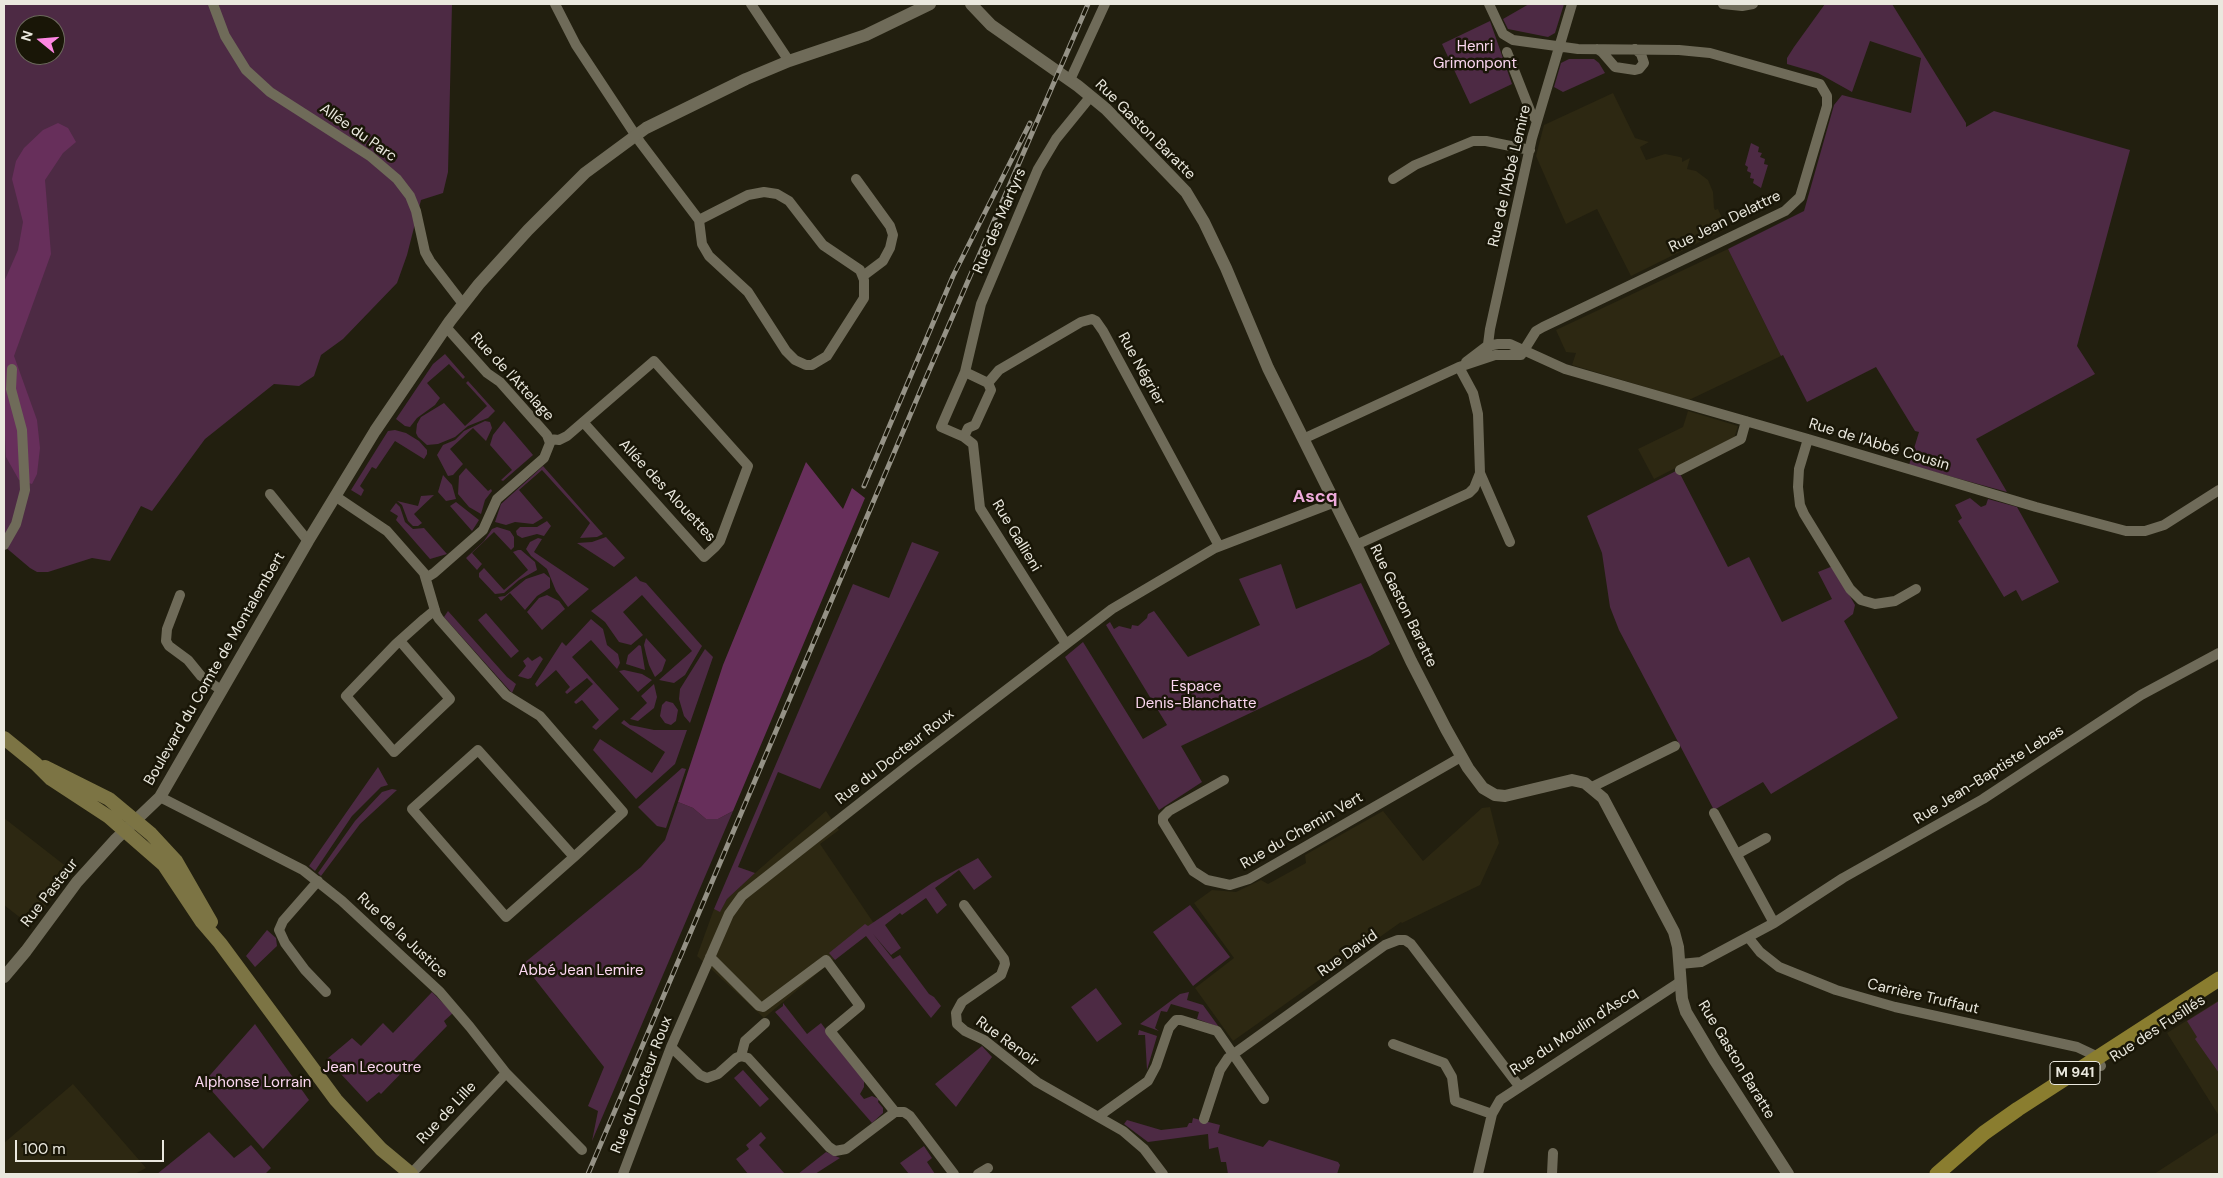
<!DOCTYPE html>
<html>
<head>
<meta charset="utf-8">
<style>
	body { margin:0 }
	#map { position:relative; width:2223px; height:1178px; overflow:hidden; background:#221f0f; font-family:"DM Sans",sans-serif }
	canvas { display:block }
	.frame { position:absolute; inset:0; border:5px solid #eae8de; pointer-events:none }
	.north { position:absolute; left:15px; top:15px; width:50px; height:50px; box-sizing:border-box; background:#191607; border:1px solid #6d6a5d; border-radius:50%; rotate:287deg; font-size:14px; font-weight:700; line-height:20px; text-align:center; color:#eae8de }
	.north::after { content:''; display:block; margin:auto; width:18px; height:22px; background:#fd86e2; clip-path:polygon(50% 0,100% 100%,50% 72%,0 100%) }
	.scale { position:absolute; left:15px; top:1140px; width:149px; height:22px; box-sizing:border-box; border:2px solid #eae8de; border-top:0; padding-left:6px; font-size:15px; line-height:18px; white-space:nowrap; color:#eae8de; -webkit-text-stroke:4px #191607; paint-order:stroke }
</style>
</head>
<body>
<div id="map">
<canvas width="2223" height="1178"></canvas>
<div class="frame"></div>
<div class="north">N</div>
<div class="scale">100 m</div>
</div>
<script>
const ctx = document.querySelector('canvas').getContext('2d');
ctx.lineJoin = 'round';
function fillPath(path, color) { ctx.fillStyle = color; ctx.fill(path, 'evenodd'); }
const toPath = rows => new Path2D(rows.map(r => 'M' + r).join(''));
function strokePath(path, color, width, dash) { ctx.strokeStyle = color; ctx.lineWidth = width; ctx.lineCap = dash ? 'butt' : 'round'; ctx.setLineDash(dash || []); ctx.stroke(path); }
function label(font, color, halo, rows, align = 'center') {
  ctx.font = font + ' "DM Sans",sans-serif'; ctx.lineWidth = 5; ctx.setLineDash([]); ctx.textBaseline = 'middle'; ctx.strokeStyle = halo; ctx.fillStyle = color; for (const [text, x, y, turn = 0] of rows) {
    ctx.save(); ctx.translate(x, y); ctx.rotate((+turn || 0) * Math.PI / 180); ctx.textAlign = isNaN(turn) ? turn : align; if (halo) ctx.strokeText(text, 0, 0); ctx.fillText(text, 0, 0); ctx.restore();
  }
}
fillPath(toPath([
	[1613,93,1635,138,1649,142,1640,147,1646,160,1665,154,1680,157,1682,158,1682,162,1690,158,1687,169,1696,171,1708,180,1713,192,1714,208,1715,210,1718,209,1725,225,1724,230,1631,276,1597,209,1566,224,1536,156,1544,125],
	[1728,249,1781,356,1689,400,1572,365,1576,353,1566,352,1556,330],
	[1688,411,1738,426,1734,438,1654,479,1638,449,1683,427],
	[1490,807,1499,843,1480,885,1402,923,1401,922,1233,1041,1195,988,1234,958,1194,903,1212,890,1236,892,1261,880,1268,884,1306,863,1305,855,1383,811,1423,861,1482,808],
	[826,811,839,830,820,844,875,925,764,1018,697,956,714,909,720,911,727,899,755,873],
	[4,818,72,871,31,926,4,905],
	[2219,1000,2219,1116,2167,1033],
	[73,1084,146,1168,135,1174,4,1174,4,1143],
	[2219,1132,2219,1174,2154,1174]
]), '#2d2812');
fillPath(toPath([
	[4,4,452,4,448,172,443,193,421,200,407,255,397,283,343,339,321,355,314,376,299,386,274,384,205,439,152,511,141,506,110,561,92,558,48,572,37,572,30,568,4,546],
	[25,25,55,25,55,55,25,55],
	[1529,4,1564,4,1555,33,1548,37,1508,29,1503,19],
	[1825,4,1892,4,1966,123,1966,127,1994,111,2130,150,2077,346,2095,374,1976,439,2007,492,1909,465,1919,432,1915,431,1876,367,1807,402,1783,355,1781,356,1728,249,1804,211,1834,105,1842,95,1911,113,1921,58,1870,41,1852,92,1818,73,1787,64,1787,58,1794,47],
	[1490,21,1512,84,1470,104,1442,44],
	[1569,59,1594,59,1599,63,1605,73,1563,92,1554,87,1561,63],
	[1751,143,1759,147,1758,152,1762,153,1760,157,1765,159,1764,164,1768,165,1761,188,1753,183,1754,179,1750,178,1751,173,1747,171,1748,167,1745,165],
	[445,354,465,377,463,379,449,364,427,383,440,398,435,405,417,418,410,427,405,426,396,419,433,364],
	[468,381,495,411,488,418,468,426,455,437,438,444,427,445,418,437,416,433,417,424,421,417,444,403,465,426,487,406,466,383],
	[485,421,490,422,492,428,486,441,473,428,450,449,463,464,453,475,448,476,437,455,443,445,455,440,464,431],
	[504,421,533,455,503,481,501,480,512,470,490,445,493,435],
	[395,430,406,433,419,441,427,450,427,454,424,459,395,441,376,469,372,467,360,486,364,490,361,496,351,490,388,431],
	[543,466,603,534,597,537,580,538,590,523,542,470,519,490,543,518,533,524,515,522,506,525,495,522,501,504],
	[466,468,488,491,491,489,492,491,485,500,481,514,469,507,458,494,459,476],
	[1678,470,1728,567,1749,557,1782,622,1832,599,1818,572,1833,566,1855,605,1853,614,1844,621,1898,718,1771,794,1763,782,1714,810,1619,630,1610,607,1602,553,1587,516],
	[443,475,452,485,456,499,446,501,438,492],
	[434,495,414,514,422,523,418,526,413,526,408,521,402,505,397,501,418,506,421,496],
	[1970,498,1981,507,1986,505,1988,499,2017,507,2059,582,2022,601,2016,590,2004,597,1958,521,1962,518,1955,505],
	[456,502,479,520,472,531,450,506],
	[396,503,400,507,405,522,413,529,424,528,447,554,430,559,396,520,398,516,390,511],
	[547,521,551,526,544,536,537,534,522,538,517,535,516,531,520,527,537,527],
	[497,527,510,531,514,537,514,547,511,550,494,532,472,553,482,564,477,570,466,558,484,541,492,529],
	[606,537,625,558,614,567,577,543,592,542],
	[538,538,542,539,534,552,589,589,568,607,556,591,547,569,531,556,526,549,530,542],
	[912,542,939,552,820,789,778,772,738,867,755,873,727,899,720,912,714,909,853,584,889,598],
	[518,550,521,550,535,562,537,570,519,580,504,593,495,594,479,577,479,573,484,568,504,590,528,570,513,552],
	[1281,564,1296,609,1361,583,1390,644,1370,656,1181,746,1202,782,1159,810,1065,657,1083,642,1143,739,1167,725,1106,625,1110,622,1114,629,1119,626,1131,629,1132,625,1138,626,1147,618,1148,614,1154,611,1188,657,1260,625,1239,579],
	[544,573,550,578,550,588,537,596,525,610,510,593,501,601,498,597,505,596,526,579],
	[636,576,640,581,646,583,702,646,685,675,674,683,659,680,692,651,642,595,623,612,643,635,631,645,619,642,605,622,591,611],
	[547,595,559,601,565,609,542,630,527,612,539,598],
	[448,611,507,677,516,684,512,693,444,617],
	[486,613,519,651,511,658,478,620],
	[591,619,603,629,607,645,618,654,620,663,617,669,591,640,572,657,619,709,596,730,592,727,599,720,582,700,576,704,574,702,593,684,587,678,567,694,565,692,570,687,556,670,537,687,535,684,562,642,566,646],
	[646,638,666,660,662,671,655,677,649,665,646,654,644,645],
	[639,645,641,646,645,670,626,664,628,655],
	[705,649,713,657,690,723,684,716,679,699,680,689],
	[540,656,543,659,531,678,528,679,518,676,526,666,523,661,528,657,532,661],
	[624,670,642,674,652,680,638,692,619,671],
	[654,684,657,697,654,708,638,721,630,719,647,703,641,696],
	[666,701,673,703,678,710,676,721,671,725,665,723,660,716,662,705],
	[624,720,630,725,654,730,687,730,675,764,636,799,593,750,600,739,652,773,665,752,621,723],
	[378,767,388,785,381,787,352,816,315,871,309,866],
	[682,768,686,769,666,828,657,826,638,807],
	[392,789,397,790,360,824,321,876,318,873,355,821,382,792],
	[678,802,693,808,706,819,718,819,733,811,592,1141,598,1111,588,1106,604,1067,523,964,641,867,665,840],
	[978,858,992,877,974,890,959,870,935,888,947,905,937,914,926,898,902,915,900,913,885,925,901,948,891,955,873,934,893,959,900,955,929,994,934,997,941,1006,931,1018,866,936,835,960,829,953,865,924,868,926,932,883],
	[1190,905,1230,957,1193,986,1153,932],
	[267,930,276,938,277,946,255,967,246,956],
	[1096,988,1122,1024,1097,1042,1071,1007],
	[432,992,453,1013,444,1021,447,1026,381,1094,379,1092,367,1102,327,1059,352,1038,361,1046,383,1023,393,1033],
	[1189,992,1187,1000,1203,1005,1219,1027,1197,1019,1199,1012,1171,1004,1167,1012,1161,1011,1155,1028,1159,1031,1140,1024,1180,994],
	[2219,1001,2219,1073,2195,1039,2197,1037,2187,1021],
	[783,1003,807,1034,821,1023,864,1080,864,1087,860,1094,864,1099,872,1096,879,1099,878,1102,883,1108,883,1113,872,1123,775,1012,783,1006],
	[255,1024,309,1100,263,1149,204,1082],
	[1139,1030,1157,1036,1147,1070,1145,1035,1138,1035],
	[982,1046,992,1057,956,1107,935,1084],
	[743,1070,769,1099,760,1107,734,1078],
	[1193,1118,1220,1125,1218,1133,1263,1147,1269,1140,1338,1162,1340,1165,1337,1174,1228,1174,1226,1162,1221,1162,1218,1147,1209,1149,1208,1134,1148,1142,1124,1124,1127,1120,1161,1130,1187,1127,1189,1123,1192,1123],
	[209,1132,234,1158,251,1145,271,1168,265,1174,157,1174],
	[761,1132,766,1138,759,1145,785,1174,748,1174,736,1159,749,1149,746,1145],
	[924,1146,932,1158,927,1162,935,1174,909,1174,900,1163],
	[826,1152,840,1158,815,1174,798,1174]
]), '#4d2a44');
fillPath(toPath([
	[58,123,68,128,76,142,63,153,45,180,51,254,14,356,37,420,40,448,37,474,32,484,19,480,6,457,4,415,4,282,18,250,23,222,12,179,16,161,24,148,43,130],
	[806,462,843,509,852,488,865,498,733,811,718,819,706,819,693,808,678,802,723,665]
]), '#672f5b');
strokePath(toPath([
	[213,4,225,36,246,70,270,92,370,156,397,179,410,196,416,211,425,252,430,261,463,304],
	[555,4,576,45,640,142,699,220,702,244,709,256,748,292,786,351,795,360,806,365,812,365,827,356,864,298,864,280,860,270,823,245,789,201,777,194,764,192,748,195,699,220],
	[751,4,789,61],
	[1723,4,1742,6,1753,4],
	[1597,49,1602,52,1615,67,1635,70,1639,69,1644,63,1641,54,1635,49],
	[1507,52,1531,113,1537,121],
	[1070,80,1105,4],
	[856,179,890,226,893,235,890,248,883,261,863,276],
	[1393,179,1415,165,1473,141,1486,141,1530,150],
	[1487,352,1490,329,1532,138,1572,4],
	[1466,362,1487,346,1498,344,1510,344,1565,369,1808,439,2036,507,2126,531,2145,531,2164,525,2219,490],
	[988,383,999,370,1081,322,1092,319,1096,321,1103,331,1219,546],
	[964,437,968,428,975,425,991,390,988,383,965,372],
	[549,439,559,440,567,436,654,361,748,466,720,541,715,547,704,557,584,423],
	[1303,439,1459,367,1495,355,1521,355,1536,331,1543,327,1785,211,1800,197,1827,106,1827,96,1820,84,1710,53,1679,50,1578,49,1513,40,1503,34,1489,4],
	[1808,439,1799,469,1798,487,1800,505,1804,514,1850,589,1861,600,1875,604,1895,601,1916,589],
	[1680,470,1741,439,1746,421],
	[1480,473,1510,542],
	[270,494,308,541],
	[335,496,387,531,424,573,436,614,439,619,506,695,540,716,623,812,574,857],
	[4,545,16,524,25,490,22,430,11,389,12,369],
	[1356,545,1469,493,1474,488,1480,473,1478,414,1473,393,1459,367],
	[426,578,434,573,483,530,497,499,544,458,550,443,547,435,500,382,487,373,446,327],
	[180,595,167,629,166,641,169,646,188,660,201,676,221,690],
	[400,641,450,699,394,752,346,696,396,644,424,619,435,610],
	[1066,644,980,508,973,444,964,437,941,427,965,372,981,304,1038,169,1056,139,1091,96],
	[478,750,574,857,506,917,412,809,478,750],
	[1224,780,1169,811,1163,817,1163,822,1193,871,1207,880,1230,885,1249,879,1461,757],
	[1592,787,1675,746],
	[160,797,303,870,342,901,440,992,470,1027,506,1073,582,1150],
	[1714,813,1774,923],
	[1737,854,1766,838],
	[318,881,283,921,279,930,285,943,305,970,326,992],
	[964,905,1004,959,1005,964,1001,975,962,1002,956,1013,957,1024,965,1031,984,1040,1037,1082,1123,1131,1144,1149,1163,1174],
	[1748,937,1760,952,1779,967,1836,990,1895,1007,2077,1047,2094,1055,2101,1066],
	[710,957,759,1006,763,1007,826,960,860,1006,830,1031,895,1112],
	[1680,964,1701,962,1774,923,1843,878,1983,799,2141,695,2219,653],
	[1393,1044,1444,1063,1452,1077,1455,1101,1492,1114],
	[671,1047,700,1075,707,1078,718,1074,736,1058,741,1056,748,1058,829,1147,835,1151,846,1149,895,1112,904,1112,910,1116,954,1174],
	[741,1056,745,1041,765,1023],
	[1099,1116,1148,1081,1156,1066,1169,1028,1176,1020,1181,1020,1217,1031,1264,1099],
	[1204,1119,1220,1070,1228,1058,1385,945,1398,940,1405,940,1411,944,1519,1086],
	[411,1174,506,1073],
	[623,1174,671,1047,729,914,742,896,911,763,1112,609,1215,548,1335,502],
	[978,1174,988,1168],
	[1478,1174,1492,1114,1500,1100,1680,982],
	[1552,1174,1553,1153]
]), '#6f6b59', 10);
strokePath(toPath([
	[971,4,991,25,1078,86,1106,109,1186,192,1204,222,1226,268,1268,368,1356,545,1411,661,1446,729,1468,768,1483,788,1495,795,1505,796,1572,780,1585,783,1603,798,1674,932,1678,947,1682,999,1686,1012,1714,1059,1788,1174],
	[4,977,26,951,77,882,116,839,160,797,308,541,375,431,450,321,479,284,528,230,585,173,646,128,746,79,789,61,866,35,930,4]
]), '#6f6b59', 12);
strokePath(toPath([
	[4,738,36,764,51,779,109,817,164,865,202,922,220,943,336,1100,381,1149,411,1174],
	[45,767,109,799,151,834,176,861,211,922]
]), '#7c7444', 14);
strokePath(toPath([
	[1937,1174,1984,1133,2018,1109,2219,979]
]), '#8a7d2f', 15);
const rail = toPath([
	[864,486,953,276,1030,123],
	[588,1174,922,387,1088,4]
]);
strokePath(rail, '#959286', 5);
strokePath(rail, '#191607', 3, [9]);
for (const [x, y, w] of [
	[2075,1073,50]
]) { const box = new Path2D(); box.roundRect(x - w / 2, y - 11.5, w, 23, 4); ctx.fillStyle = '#191607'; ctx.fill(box); strokePath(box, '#eae8de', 1); }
label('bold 14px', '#eae8de', null, [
	["M 941",2075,1073]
]);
label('15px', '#fcd7f1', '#191607', [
	["Henri",1475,47],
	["Grimonpont",1475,64],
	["Espace",1196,687],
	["Denis-Blanchatte",1196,704],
	["Abbé Jean Lemire",581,971],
	["Jean Lecoutre",372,1068],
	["Alphonse Lorrain",253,1083]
]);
label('15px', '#eae8de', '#191607', [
	["Rue Gaston Baratte",1145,130,45],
	["Allée du Parc",358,133,35],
	["Rue de l'Abbé Lemire",1510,176,-77],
	["Rue des Martyrs",1000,221,-67],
	["Rue Jean Delattre",1725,222,-26],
	["Rue Négrier",1141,369,61],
	["Rue de l'Attelage",512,377,47],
	["Rue de l'Abbé Cousin",1879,445,17],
	["Allée des Alouettes",667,491,47],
	["Rue Gallieni",1016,536,59],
	["Rue Gaston Baratte",1403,606,64],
	["Boulevard du Comte de Montalembert",215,669,-60],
	["Rue du Docteur Roux",895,757,-38],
	["Rue Jean-Baptiste Lebas",1989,775,-32],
	["Rue du Chemin Vert",1302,831,-30],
	["Rue Pasteur",50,893,-52],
	["Rue de la Justice",402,936,43],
	["Rue David",1348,954,-35],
	["Carrière Truffaut",1923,997,13],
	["Rue des Fusillés",2158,1029,-33],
	["Rue du Moulin d'Ascq",1574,1032,-33],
	["Rue Renoir",1007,1042,36],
	["Rue Gaston Baratte",1736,1060,59],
	["Rue du Docteur Roux",642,1085,-69],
	["Rue de Lille",447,1113,-47]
]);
label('bold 18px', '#eeabdc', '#191607', [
	["Ascq",1315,497]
]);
</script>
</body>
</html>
